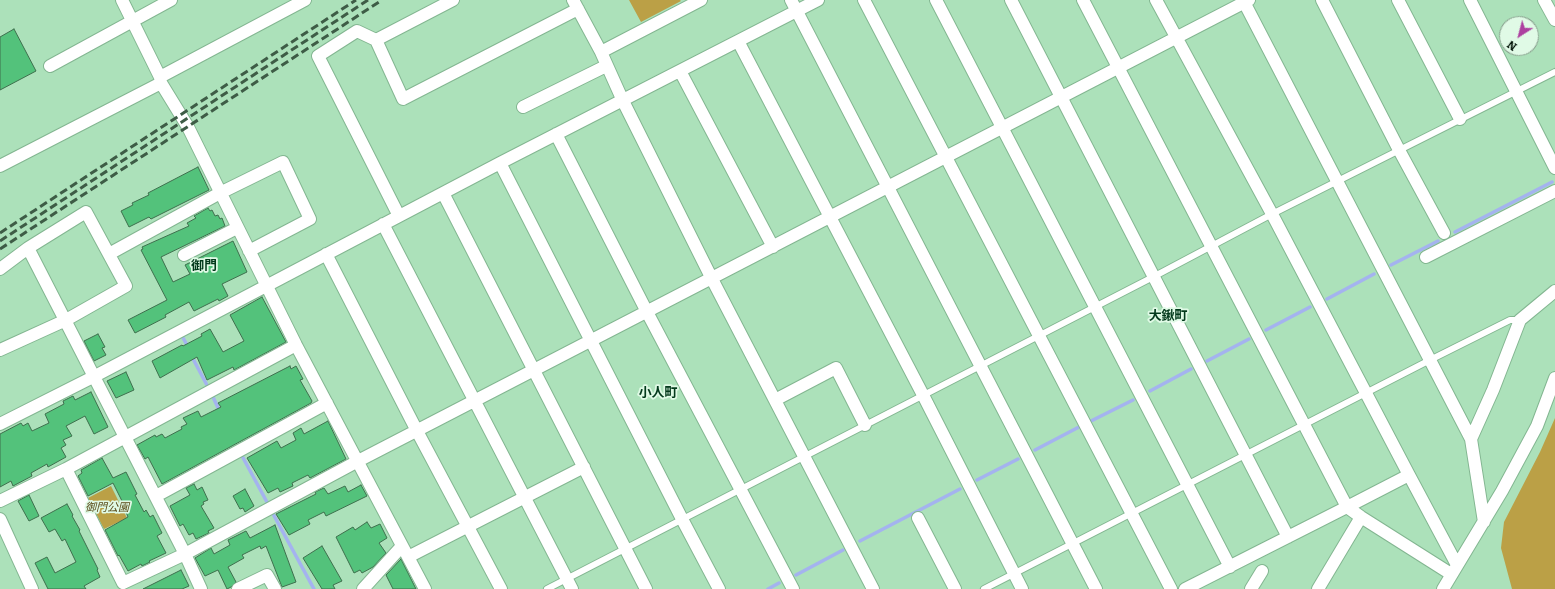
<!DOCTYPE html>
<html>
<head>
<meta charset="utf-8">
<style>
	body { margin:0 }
	#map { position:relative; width:1555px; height:589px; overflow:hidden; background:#ace1ba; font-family:Bitter,serif }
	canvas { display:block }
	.north { position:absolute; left:1499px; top:16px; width:40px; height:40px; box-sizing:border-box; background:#e0fae6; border:1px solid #879d8c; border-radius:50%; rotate:216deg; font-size:11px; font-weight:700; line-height:16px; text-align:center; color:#011206 }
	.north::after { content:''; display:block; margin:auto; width:14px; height:18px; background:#ad40a0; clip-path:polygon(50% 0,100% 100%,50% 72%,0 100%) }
</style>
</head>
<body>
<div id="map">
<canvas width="1555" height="589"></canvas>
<div class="north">N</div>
</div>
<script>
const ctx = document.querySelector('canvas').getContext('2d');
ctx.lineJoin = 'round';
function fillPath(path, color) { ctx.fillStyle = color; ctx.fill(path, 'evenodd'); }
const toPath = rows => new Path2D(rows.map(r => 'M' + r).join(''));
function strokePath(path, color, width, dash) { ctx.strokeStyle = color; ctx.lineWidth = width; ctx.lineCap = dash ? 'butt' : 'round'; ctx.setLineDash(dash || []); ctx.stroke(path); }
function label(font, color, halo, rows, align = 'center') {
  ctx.font = font + ' Bitter,"Noto Sans JP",serif'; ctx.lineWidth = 3.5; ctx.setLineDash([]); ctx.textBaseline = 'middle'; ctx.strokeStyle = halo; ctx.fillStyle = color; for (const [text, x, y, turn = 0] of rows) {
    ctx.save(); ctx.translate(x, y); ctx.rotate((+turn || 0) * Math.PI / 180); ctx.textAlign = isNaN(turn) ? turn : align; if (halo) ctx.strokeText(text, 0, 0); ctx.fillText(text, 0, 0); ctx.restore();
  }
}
fillPath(toPath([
	[629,0,680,0,681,1,641,22],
	[1555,418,1555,589,1512,589,1501,548,1504,522,1540,452],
	[111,486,127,518,104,529,88,498]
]), '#bba046');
strokePath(toPath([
	[1455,232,1552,182],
	[1391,265,1438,241],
	[1327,299,1374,274],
	[1266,330,1310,307],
	[181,334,188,347],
	[191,355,209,389],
	[1207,361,1249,339],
	[1150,391,1191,369],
	[213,397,220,412],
	[1091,421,1133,400],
	[1035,450,1079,427],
	[241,454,268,504],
	[977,480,1018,459],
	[272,512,314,589],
	[860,541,960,489],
	[796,575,843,550],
	[768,589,779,583]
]), '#a4b3ef', 3.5);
const building = toPath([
	[14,29,36,71,0,90,0,37,14,29],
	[198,167,209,190,151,219,149,217,129,227,121,211,133,205,132,203,149,195,148,193,198,167],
	[208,208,210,211,212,210,215,216,218,215,220,219,222,218,225,226,161,257,173,282,190,274,185,265,233,241,247,272,222,284,228,296,219,301,218,299,194,311,189,302,165,315,166,317,135,333,128,320,167,300,141,250,143,249,142,247,189,226,187,223,196,218,194,216,208,208],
	[262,297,286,342,234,370,233,367,207,380,197,357,160,378,152,361,182,345,183,346,202,336,201,334,210,329,223,352,244,341,230,315,262,297],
	[98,334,105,347,102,348,106,355,94,361,84,341,98,334],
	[290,366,291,369,296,366,303,379,300,380,312,401,311,403,162,484,148,457,145,459,137,445,155,435,156,437,162,434,165,438,182,429,181,427,187,424,183,418,198,411,201,417,221,407,218,403,290,366],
	[126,372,134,390,116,398,107,381,126,372],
	[91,392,108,427,94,434,85,416,66,426,72,436,63,440,66,445,61,448,66,457,48,467,47,464,31,473,32,476,13,486,11,481,0,487,0,434,21,423,23,426,28,423,32,431,49,423,45,414,64,404,63,401,73,396,75,400,91,392],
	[328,421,346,459,310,478,308,475,292,483,293,486,280,492,278,488,268,493,247,458,277,441,281,448,296,440,293,433,301,428,304,434,328,421],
	[102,458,113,478,126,472,137,494,135,495,144,512,146,510,150,517,153,515,162,533,157,536,166,553,149,561,150,562,142,566,141,564,128,571,119,555,118,556,105,530,128,517,126,512,127,511,113,483,88,496,78,476,82,473,81,470,102,458],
	[194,484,197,490,202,487,208,500,203,502,204,504,201,506,214,528,208,531,209,533,196,539,193,533,189,535,183,524,180,526,170,506,190,495,186,488,194,484],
	[361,485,367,496,326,516,324,512,308,520,310,524,289,535,276,514,316,494,315,492,324,488,328,494,345,486,348,492,361,485],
	[245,489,254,506,245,512,243,508,240,509,233,496,245,489],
	[29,495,39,516,29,521,18,501,29,495],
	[67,504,73,515,72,516,80,530,79,531,98,569,97,570,100,577,84,586,86,589,48,589,35,563,47,557,55,573,76,562,65,539,62,541,55,529,49,532,41,518,67,504],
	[367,522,371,528,380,524,387,538,379,543,386,553,373,567,362,573,360,570,354,573,336,537,353,527,355,530,367,522],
	[275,525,296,582,282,587,266,546,261,549,260,546,242,555,244,558,228,567,236,582,231,587,227,589,218,570,205,576,195,558,211,548,214,554,230,545,228,540,246,531,250,538,275,525],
	[322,546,342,581,333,585,335,589,322,589,303,558,322,546],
	[401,559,416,589,393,589,386,575,401,559],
	[181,570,189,586,182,589,143,589,181,570]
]);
fillPath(building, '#53c27b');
strokePath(building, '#3e6f4d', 1);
const lane = toPath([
	[547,589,1153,277,1272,214,1555,72],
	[984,589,1430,360,1510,320,1520,320]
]);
const street = toPath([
	[122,0,160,77,161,83,188,127,296,345,425,589],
	[573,0,601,52,623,101,712,279,873,589],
	[791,0,1096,589],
	[864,0,1171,589],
	[936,0,1230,567],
	[1011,0,1288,537],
	[1083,0,1347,507,1409,475],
	[1156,0,1272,214,1409,475,1457,565],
	[1243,0,1471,439],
	[1322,0,1399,150,1444,233],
	[1398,0,1460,119],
	[1470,0,1555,168],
	[1544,0,1555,20],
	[376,40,403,99,578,9],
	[738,41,923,395,1022,589],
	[601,52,701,0],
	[50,66,171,0],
	[680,71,773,247],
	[160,77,305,0],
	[523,107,606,66],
	[556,134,647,312,793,589],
	[500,163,682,519,719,589],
	[0,166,161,83],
	[443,193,646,589],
	[399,216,318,56,357,31,376,40,453,0],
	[383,224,572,589],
	[28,248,185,554,201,589],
	[109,254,220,193,283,162,310,219,249,251],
	[326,254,417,431,501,589],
	[184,255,237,228],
	[1426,257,1555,191],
	[0,269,28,248,86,212,126,286,66,320,0,350],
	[775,400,836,368,865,425],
	[0,424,95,376,500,163,818,0],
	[66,469,123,583,185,554,358,461,1249,0],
	[156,496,327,403],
	[0,501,66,469,296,345],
	[918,518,955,589],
	[0,519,32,589],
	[1484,522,1471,439,1493,390,1520,320,1555,291],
	[408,557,584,467],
	[238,589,267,575,275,589],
	[363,589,402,546],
	[1185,589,1347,507,1361,517,1451,574],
	[1251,589,1262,571],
	[1318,589,1361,517],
	[1443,589,1502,491,1537,426,1555,378]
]);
strokePath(lane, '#83b691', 8);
strokePath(street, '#83b691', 14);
strokePath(lane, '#fff', 6);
strokePath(street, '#fff', 12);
strokePath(toPath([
	[0,233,356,0],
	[0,241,368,0],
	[0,249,382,0]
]), '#3e5c46', 3, [8, 4]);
label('italic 11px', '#5a4c1a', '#e0fae6', [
	["御門公園",107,508]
]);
label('bold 13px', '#02391b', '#e0fae6', [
	["御門",204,266],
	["大鍬町",1168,316],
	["小人町",658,393]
]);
</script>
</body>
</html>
